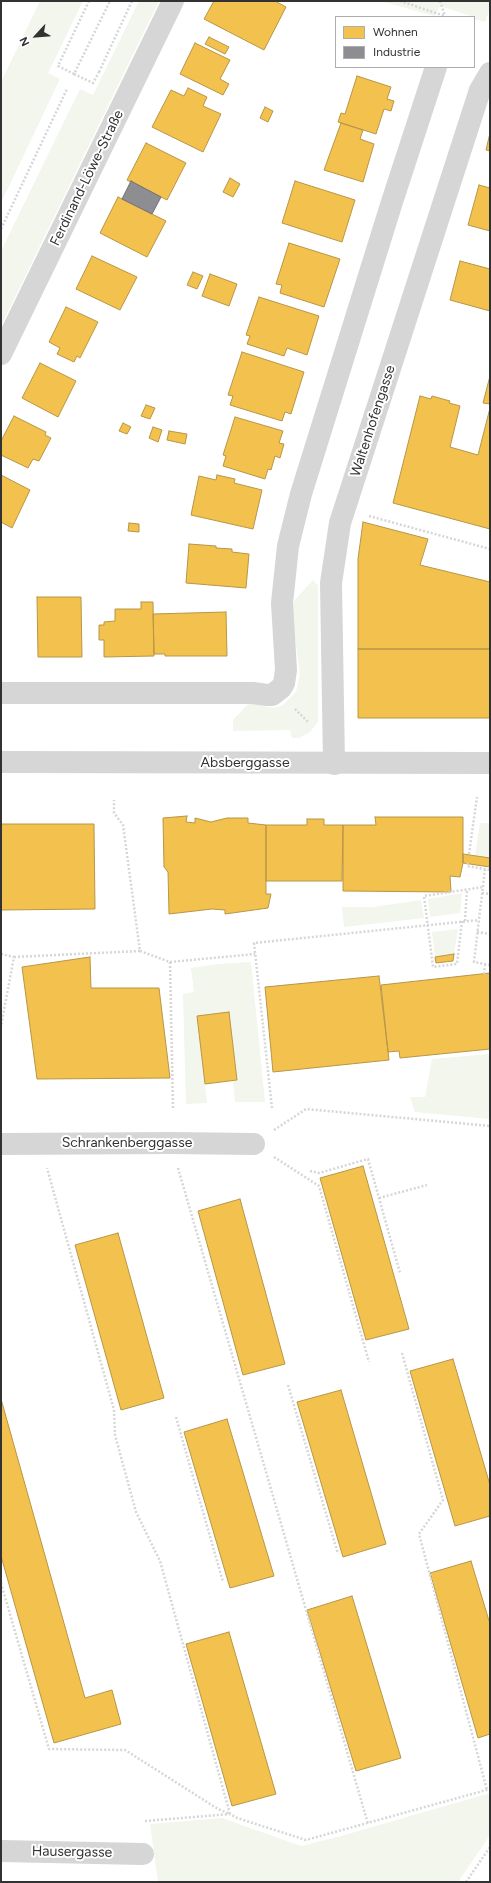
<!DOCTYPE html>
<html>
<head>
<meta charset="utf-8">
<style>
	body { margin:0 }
	#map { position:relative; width:491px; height:1883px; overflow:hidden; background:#fff; font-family:Figtree,sans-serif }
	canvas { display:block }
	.frame { position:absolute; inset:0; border:2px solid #323232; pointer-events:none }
	.legend { position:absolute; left:335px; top:16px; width:140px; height:52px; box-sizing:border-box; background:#fff; border:1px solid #adadad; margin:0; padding:5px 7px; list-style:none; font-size:12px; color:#323232 }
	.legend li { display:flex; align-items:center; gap:8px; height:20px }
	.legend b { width:20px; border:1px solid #adadad }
	.north { position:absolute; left:16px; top:16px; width:40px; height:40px; -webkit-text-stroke:3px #fff; paint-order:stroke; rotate:244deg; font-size:11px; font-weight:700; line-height:16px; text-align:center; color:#323232 }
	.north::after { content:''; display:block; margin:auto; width:14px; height:18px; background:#323232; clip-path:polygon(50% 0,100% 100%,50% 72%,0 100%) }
</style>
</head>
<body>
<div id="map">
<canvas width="491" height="1883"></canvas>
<div class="frame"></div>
<ul class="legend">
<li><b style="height:11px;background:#f2c14e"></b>Wohnen</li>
<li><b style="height:11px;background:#8d8d92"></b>Industrie</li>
</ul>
<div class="north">N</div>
</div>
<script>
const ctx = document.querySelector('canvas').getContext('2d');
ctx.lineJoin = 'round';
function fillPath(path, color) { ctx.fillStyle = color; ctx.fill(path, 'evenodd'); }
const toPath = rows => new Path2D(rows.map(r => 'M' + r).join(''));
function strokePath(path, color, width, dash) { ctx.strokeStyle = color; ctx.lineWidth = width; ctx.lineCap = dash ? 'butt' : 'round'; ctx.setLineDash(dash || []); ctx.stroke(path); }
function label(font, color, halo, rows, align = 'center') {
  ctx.font = font + ' Figtree,sans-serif'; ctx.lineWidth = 4; ctx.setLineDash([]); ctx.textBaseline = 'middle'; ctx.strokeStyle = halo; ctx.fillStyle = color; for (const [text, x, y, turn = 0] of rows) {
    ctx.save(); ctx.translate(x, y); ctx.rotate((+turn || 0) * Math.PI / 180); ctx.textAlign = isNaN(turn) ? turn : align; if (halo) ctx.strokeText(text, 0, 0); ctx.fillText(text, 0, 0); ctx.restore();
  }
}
fillPath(toPath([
	[40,1,83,1,48,73,60,79,1,203,1,82],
	[139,1,159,1,1,326,1,251,80,89,93,95],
	[380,1,490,1,490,8,485,22,474,19,474,17,440,6,435,16],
	[313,580,318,586,318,722,310,732,299,738,292,738,290,730,233,731,233,720,249,703,273,708,282,706,296,692,300,674,291,610,294,601],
	[480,823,490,823,490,858,475,855],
	[462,893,460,913,430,917,428,899],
	[421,900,424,918,344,927,342,907,373,907],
	[458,929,454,954,435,957,432,932],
	[251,962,265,1102,235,1102,233,1081,237,1080,229,1012,197,1016,207,1103,186,1104,183,994,194,992,191,968,218,964],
	[490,1054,490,1119,415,1112,410,1097,425,1097,432,1059],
	[490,1793,490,1835,458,1882,158,1882,150,1824,222,1818,301,1846,341,1836]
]), '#f2f6ed');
const homes = toPath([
	[214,1,275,1,286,7,264,50,204,19,214,1],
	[209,37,229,47,225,54,205,44,209,37],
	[195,43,230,60,220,79,229,84,223,95,180,74,195,43],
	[357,76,391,87,387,99,394,101,391,111,384,109,376,134,338,122,341,113,345,114,357,76],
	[188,88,207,97,203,106,221,114,203,152,152,127,171,90,184,96,188,88],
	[265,107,273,111,268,122,260,118,265,107],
	[341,123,363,130,360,139,374,144,363,182,324,170,341,123],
	[490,133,490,151,486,150,490,133],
	[146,143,186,163,167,200,127,180,146,143],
	[230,178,240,184,233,197,223,192,230,178],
	[295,181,355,200,342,242,282,223,295,181],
	[479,185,490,188,490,231,468,225,479,185],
	[118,197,166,221,147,257,100,233,118,197],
	[289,243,340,259,324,307,280,293,282,285,276,284,289,243],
	[92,256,137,277,120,310,76,289,92,256],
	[460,261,490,269,490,311,450,300,460,261],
	[193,272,203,276,197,289,187,285,193,272],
	[210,274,237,284,229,306,202,296,210,274],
	[259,297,319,316,307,355,287,348,284,356,247,344,250,336,246,335,259,297],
	[66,307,98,322,80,358,77,356,74,362,57,354,60,348,49,342,66,307],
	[242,352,304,372,291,414,285,412,282,421,230,405,233,396,228,395,242,352],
	[40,363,76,381,58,417,22,398,40,363],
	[490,376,490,404,483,403,490,376],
	[420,396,431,399,432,396,450,401,449,403,460,406,450,447,478,455,490,408,490,529,393,503,420,396],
	[146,405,155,408,150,419,141,416,146,405],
	[14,416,46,432,45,435,51,438,39,461,33,459,28,468,1,455,1,441,14,416],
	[235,417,283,431,279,443,284,444,280,458,275,456,271,470,268,469,265,479,223,466,226,456,223,455,235,417],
	[123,423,131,427,127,434,119,431,123,423],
	[153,427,162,430,158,442,149,438,153,427],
	[169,431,187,434,185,444,167,440,169,431],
	[1,475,30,490,12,528,1,522,1,475],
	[217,475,235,479,234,483,262,490,253,529,191,515,199,476,216,480,217,475],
	[363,522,428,539,420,565,490,582,490,649,358,649,358,559,363,522],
	[129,523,139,524,139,532,128,531,129,523],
	[189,544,216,546,216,548,232,549,232,552,249,554,246,588,186,583,189,544],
	[37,597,81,597,82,657,38,657,37,597],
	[141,602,153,602,154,656,104,657,104,640,99,640,99,625,104,625,104,622,115,621,115,609,141,609,141,602],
	[226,612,227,656,165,656,165,654,154,654,153,614,226,612],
	[358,649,490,649,490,718,358,718,358,649],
	[187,816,186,822,195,823,195,818,211,822,227,818,248,818,248,823,266,825,266,894,271,894,268,908,225,914,225,910,212,909,169,914,168,872,164,867,163,818,187,816],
	[375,817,463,817,463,863,460,877,450,876,451,892,343,891,343,825,376,825,375,817],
	[307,819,324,819,324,825,343,825,342,881,266,881,266,825,307,825,307,819],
	[1,824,94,824,95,909,1,910,1,824],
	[463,854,490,858,490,867,463,863,463,854],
	[454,954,453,961,436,963,435,957,454,954],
	[90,957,91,988,159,988,170,1078,37,1079,22,967,90,957],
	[490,973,490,1049,400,1058,399,1051,388,1052,381,985,490,973],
	[379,976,389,1060,273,1072,265,987,379,976],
	[229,1012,237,1080,205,1084,197,1016,229,1012],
	[363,1166,409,1329,366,1340,320,1178,363,1166],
	[240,1199,285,1364,243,1375,198,1211,240,1199],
	[118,1233,164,1398,121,1410,75,1245,118,1233],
	[453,1359,490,1485,490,1516,455,1526,410,1371,453,1359],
	[341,1390,386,1544,343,1557,297,1402,341,1390],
	[1,1399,85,1698,112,1690,121,1724,54,1743,1,1556,1,1399],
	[227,1419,274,1576,230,1588,184,1432,227,1419],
	[471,1561,490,1624,490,1734,478,1738,430,1573,471,1561],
	[352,1596,401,1758,356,1771,307,1610,352,1596],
	[229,1632,276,1794,232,1806,186,1644,229,1632]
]);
fillPath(homes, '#f2c14e');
strokePath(homes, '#b89646', 1);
const industry = toPath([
	[131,181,161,197,152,214,122,199,131,181]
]);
fillPath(industry, '#8d8d92');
strokePath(industry, '#727275', 1);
strokePath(toPath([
	[89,1,58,66,74,74,110,1],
	[400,1,445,16],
	[440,1,445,16],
	[99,72,132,1],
	[1,229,67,89],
	[369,516,490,549],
	[295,709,308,722],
	[469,854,477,797],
	[468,863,467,866,490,870],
	[485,869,474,962,490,965],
	[482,893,490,894],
	[462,921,457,964,433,967,424,896,483,887],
	[465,921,467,890],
	[477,932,490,934],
	[140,951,170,962,173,1109],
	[1,954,14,957,1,1026],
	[14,957,140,951,123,825,114,813,114,800],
	[170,962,255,954],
	[484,974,485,965],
	[272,1108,254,943,479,920],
	[274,1130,306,1109,490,1126],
	[274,1157,319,1186,369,1362],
	[178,1168,368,1824],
	[310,1171,319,1173,368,1159,400,1273],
	[379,1198,427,1185],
	[402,1353,443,1500,419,1534,487,1790],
	[288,1385,338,1554],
	[176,1417,223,1582],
	[1,1583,49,1749,125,1750,218,1809,230,1814,160,1561,136,1512,115,1435,114,1410,47,1168],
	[145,1821,230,1814,237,1818,306,1840,490,1789],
	[466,1882,490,1847]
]), '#d6d6d6', 2.5, [2, 2]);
strokePath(toPath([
	[1,354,173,1],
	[1,693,253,693,267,695,272,695,281,688,284,683,286,670,282,603,288,546,301,494,391,205,436,67],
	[334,764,331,583,340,523,480,90,490,73],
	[1,1144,171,1143,254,1144],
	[1,1851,143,1854]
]), '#d6d6d6', 22);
strokePath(toPath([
	[1,762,490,763]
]), '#d6d6d6', 22);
strokePath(toPath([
	[74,74,93,83,99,72]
]), '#d6d6d6', 2.5, [2, 2]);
label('14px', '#323232', '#fff', [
	["Ferdinand-Löwe-Straße",87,178,-64],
	["Waltenhofengasse",373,421,-72],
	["Absberggasse",245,763],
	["Schrankenberggasse",127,1143],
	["Hausergasse",72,1852,1]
]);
</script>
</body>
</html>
